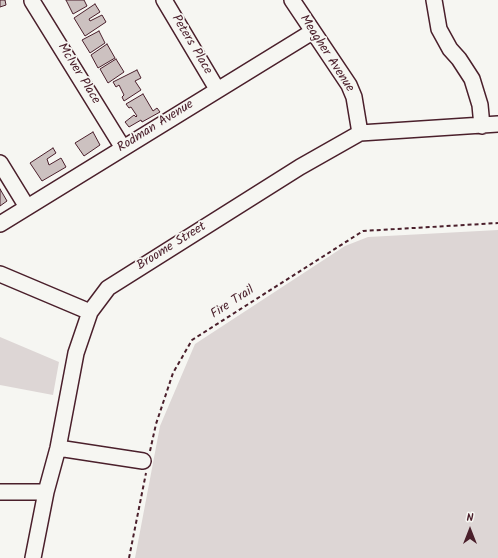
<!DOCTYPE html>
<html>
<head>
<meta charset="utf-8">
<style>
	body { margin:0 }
	#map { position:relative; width:498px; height:558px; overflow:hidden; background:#f6f6f2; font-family:Kalam,sans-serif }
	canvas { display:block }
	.north { position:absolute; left:450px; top:510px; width:40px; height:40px; -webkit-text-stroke:3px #f6f6f2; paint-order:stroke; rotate:0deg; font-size:11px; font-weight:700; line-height:16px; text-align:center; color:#4a1f2b }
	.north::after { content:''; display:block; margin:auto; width:14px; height:18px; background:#4a1f2b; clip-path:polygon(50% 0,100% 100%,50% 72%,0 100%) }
</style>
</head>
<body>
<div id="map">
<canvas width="498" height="558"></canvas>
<div class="north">N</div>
</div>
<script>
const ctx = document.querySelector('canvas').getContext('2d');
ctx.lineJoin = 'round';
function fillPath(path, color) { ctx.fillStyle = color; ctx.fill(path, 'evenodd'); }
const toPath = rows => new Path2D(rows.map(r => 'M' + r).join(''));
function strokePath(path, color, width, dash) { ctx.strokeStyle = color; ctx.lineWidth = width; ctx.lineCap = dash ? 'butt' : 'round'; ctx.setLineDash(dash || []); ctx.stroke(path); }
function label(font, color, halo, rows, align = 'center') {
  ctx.font = font + ' Kalam,sans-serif'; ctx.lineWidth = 3.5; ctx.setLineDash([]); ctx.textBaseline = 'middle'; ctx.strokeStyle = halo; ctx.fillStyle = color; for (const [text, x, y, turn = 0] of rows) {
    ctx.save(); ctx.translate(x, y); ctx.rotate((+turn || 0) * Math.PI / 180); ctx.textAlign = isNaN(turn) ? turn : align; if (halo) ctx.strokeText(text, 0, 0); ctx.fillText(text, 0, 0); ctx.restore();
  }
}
fillPath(toPath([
	[498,230,498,558,135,558,160,426,195,344,345,246,368,237],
	[0,337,59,362,53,395,0,385]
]), '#ddd6d5');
const building = toPath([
	[0,0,5,0,6,5,0,7,0,0],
	[66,0,84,0,87,6,73,14,66,0],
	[95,4,100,12,89,19,90,21,102,15,106,22,85,36,74,18,95,4],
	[99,31,105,43,90,53,82,40,99,31],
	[107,44,115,58,98,68,91,55,107,44],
	[116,59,124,72,108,83,100,69,116,59],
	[137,70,141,78,135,81,141,90,124,101,122,97,124,95,119,85,116,87,113,82,137,70],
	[143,94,153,111,157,108,160,112,142,122,141,120,129,127,125,122,134,115,136,117,137,116,131,107,129,108,126,104,143,94],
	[93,132,100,145,84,156,75,143,93,132],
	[53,148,56,153,47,159,49,165,61,158,66,167,42,181,30,163,53,148],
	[0,189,7,201,0,206,0,189]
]);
fillPath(building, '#ccc1c0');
strokePath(building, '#4a1f2b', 1);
const minor = toPath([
	[164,0,217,89],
	[292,0,349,85,354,97,360,133],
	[434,0,439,29,450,49,459,59,472,79,480,105,482,126],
	[32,1,123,148],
	[0,163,27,207],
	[0,224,312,32],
	[0,274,90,312],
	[58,448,143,461],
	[0,492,46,492],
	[33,558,46,492,58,448,76,353,90,312,108,288,300,167,360,133,498,124]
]);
strokePath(minor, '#4a1f2b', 18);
strokePath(toPath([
	[150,451,156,424,173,373,192,340,363,231,498,223],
	[129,558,146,473]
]), '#4a1f2b', 2, [4, 3]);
strokePath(minor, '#f6f6f2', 15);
label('13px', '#4a1f2b', '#f6f6f2', [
	["Peters Place",191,45,59],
	["Meagher Avenue",326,54,57],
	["McIver Place",78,74,58],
	["Rodman Avenue",156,127,-32],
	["Broome Street",172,247,-32],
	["Fire Trail",233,303,-33]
]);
</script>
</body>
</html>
